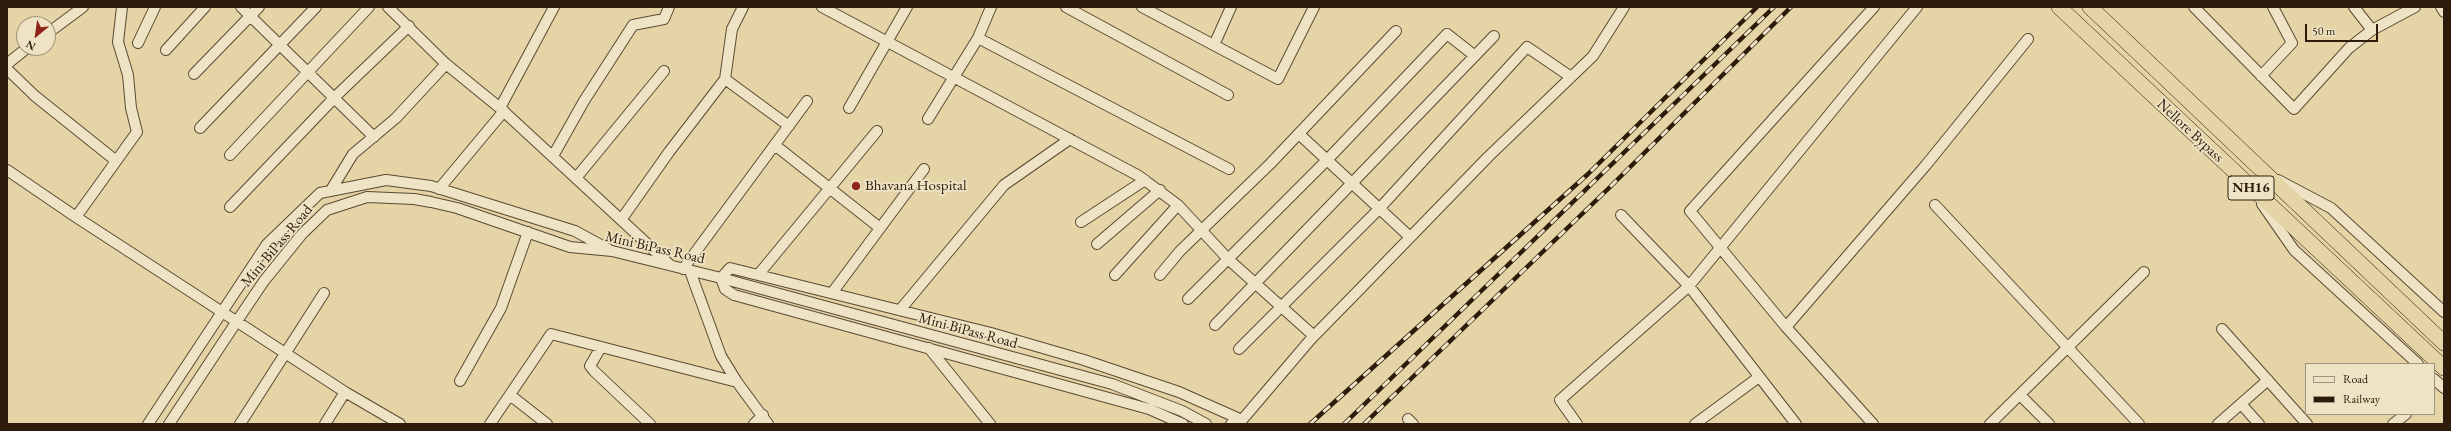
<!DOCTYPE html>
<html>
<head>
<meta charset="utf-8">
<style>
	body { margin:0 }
	#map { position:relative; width:2451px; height:431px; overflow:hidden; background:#e5d4a6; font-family:"EB Garamond",serif }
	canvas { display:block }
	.frame { position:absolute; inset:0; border:8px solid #2d1c0b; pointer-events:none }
	.legend { position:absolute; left:2305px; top:363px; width:130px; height:52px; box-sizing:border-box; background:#eee3c5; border:1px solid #a1937b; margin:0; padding:5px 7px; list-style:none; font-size:12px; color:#2d1c0b }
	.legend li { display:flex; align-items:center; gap:8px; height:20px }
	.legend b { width:20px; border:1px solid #a1937b }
	.north { position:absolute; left:16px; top:16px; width:40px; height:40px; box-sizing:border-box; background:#eee3c5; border:1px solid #a1937b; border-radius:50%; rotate:209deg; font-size:11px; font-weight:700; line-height:16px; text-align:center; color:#2d1c0b }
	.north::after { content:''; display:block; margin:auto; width:14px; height:18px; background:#8f2418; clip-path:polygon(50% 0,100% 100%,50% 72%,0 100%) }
	.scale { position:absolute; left:2305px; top:24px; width:73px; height:18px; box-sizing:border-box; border:2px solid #2d1c0b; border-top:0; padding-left:5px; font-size:12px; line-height:14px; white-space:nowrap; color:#2d1c0b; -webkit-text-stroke:3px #eee3c5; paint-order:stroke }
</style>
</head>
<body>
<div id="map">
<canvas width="2451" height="431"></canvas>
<div class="frame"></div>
<ul class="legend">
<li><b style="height:5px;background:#eee3c5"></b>Road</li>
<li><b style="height:5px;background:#2d1c0b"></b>Railway</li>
</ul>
<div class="north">N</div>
<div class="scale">50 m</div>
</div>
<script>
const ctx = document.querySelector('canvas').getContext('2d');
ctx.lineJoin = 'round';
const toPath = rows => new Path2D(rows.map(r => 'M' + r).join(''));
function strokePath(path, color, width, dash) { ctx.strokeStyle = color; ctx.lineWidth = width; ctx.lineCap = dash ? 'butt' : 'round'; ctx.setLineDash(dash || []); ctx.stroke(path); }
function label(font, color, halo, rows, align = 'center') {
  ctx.font = font + ' "EB Garamond",serif'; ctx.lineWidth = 3.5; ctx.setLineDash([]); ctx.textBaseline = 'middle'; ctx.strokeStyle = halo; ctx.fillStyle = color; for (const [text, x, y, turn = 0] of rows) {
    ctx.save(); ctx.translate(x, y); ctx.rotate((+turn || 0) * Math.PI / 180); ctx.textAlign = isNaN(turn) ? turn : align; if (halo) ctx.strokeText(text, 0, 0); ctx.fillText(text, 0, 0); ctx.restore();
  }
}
const minor = toPath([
	[241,7,374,137],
	[388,7,446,64],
	[822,7,1139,176,1178,205,1228,259,1314,336],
	[1066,7,1228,95],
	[1142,7,1278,79,1314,7],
	[2194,7,2294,109,2349,48,2372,30,2415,7],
	[2354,7,2372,30],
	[2441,7,2444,12],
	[48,33,83,7],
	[978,38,1229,169],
	[138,43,155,7],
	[1214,45,1231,7],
	[166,50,205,7],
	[7,64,27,48],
	[7,69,35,96,115,160],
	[194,74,259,7],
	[2261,76,2292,43,2273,7],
	[725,79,789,126],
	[500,108,554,7],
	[849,108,907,7],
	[928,119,978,38,991,7],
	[200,128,316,7],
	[1299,134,1410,237],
	[776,146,880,228],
	[230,155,369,7],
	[553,156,584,101,633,25,664,19,669,7],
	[7,170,76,217,137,132,131,108,128,75,118,42,122,7],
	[576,178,664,71],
	[2278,180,2331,208,2444,312],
	[439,189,504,111],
	[331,190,353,154,396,118,446,64,500,108,670,265],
	[2262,204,2294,250,2418,364],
	[1935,205,2139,424],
	[230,207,337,95,409,26],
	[1621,215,1689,286,1796,424],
	[76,217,345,392,400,424],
	[621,220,669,152,725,79,732,29,743,7],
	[1081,222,1145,180],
	[1097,244,1160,190],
	[683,269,807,101],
	[690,271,721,356,737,382,768,424],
	[758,275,877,131],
	[1115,275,1178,205],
	[1160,275,1180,251,1270,164,1396,31],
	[832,293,924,169],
	[1188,299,1328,159,1447,34,1475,56],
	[900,310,1004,185,1070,139],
	[1215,325,1494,36],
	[1786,327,1926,165,2028,39],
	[2222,329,2307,424],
	[601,347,590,366,594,371,650,424],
	[929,348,990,424],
	[1239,349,1379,209,1527,47,1571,77],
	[2434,379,2444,388],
	[460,381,501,308,528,232],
	[510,395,547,424],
	[2020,395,2049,424],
	[2241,404,2259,424],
	[1408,419,1413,424],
	[148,424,267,244,320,193,386,180,431,186,575,231,608,249],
	[169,424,237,321,264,281,302,234,327,210,367,197,414,199,431,202,457,208,570,247,612,251,721,278,1112,384,1182,411,1206,424],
	[240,424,324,293],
	[325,424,345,392],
	[490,424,551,334,737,382],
	[754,424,763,415],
	[1183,424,1149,409,734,295,725,289,721,278,730,268,991,333,1084,360,1179,392,1242,420],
	[1231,424,1242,420,1311,339,1360,289,1488,157,1593,56,1624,7],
	[1577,424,1560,400,1689,286,1917,7],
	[1695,424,1759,377],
	[1873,424,1786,327,1690,211,1874,7],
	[1990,424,2144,272],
	[2218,424,2268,380],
	[2393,424,2406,414]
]);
const highway = toPath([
	[2059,7,2444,368],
	[2090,7,2444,343]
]);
strokePath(minor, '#5b4a32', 12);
strokePath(highway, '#2d1c0b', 16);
strokePath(minor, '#eee3c5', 10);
strokePath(highway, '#e5d4a6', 15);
const rail = toPath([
	[1310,424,1588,174,1757,7],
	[1344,424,1774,7],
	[1364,424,1609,188,1791,7]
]);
strokePath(rail, '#2d1c0b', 4.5);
strokePath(rail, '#eee3c5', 3, [9]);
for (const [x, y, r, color] of [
	[856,186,5,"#8f2418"]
]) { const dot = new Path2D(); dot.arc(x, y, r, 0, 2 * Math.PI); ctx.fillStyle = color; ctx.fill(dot); strokePath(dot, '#eee3c5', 1.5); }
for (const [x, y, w] of [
	[2251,188,46]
]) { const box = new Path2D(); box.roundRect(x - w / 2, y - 12, w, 24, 3); ctx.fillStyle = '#eee3c5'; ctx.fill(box); strokePath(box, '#2d1c0b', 1); }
label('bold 14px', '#2d1c0b', null, [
	["NH16",2251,188]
]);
label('15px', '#2d1c0b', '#eee3c5', [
	["Nellore Bypass",2190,131,43],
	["Mini BiPass Road",277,246,-50],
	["Mini BiPass Road",655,248,13],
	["Mini BiPass Road",968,331,15]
]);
label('15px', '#2d1c0b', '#eee3c5', [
	["Bhavana Hospital",865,186]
], 'left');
</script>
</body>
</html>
